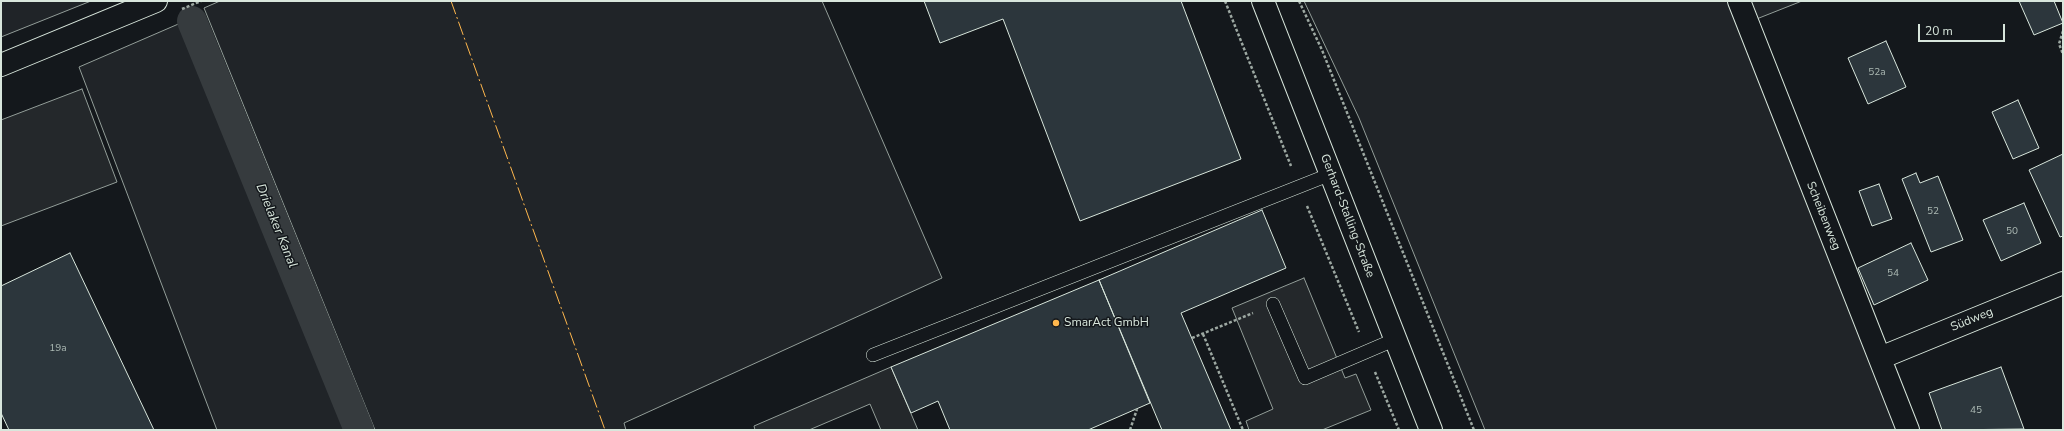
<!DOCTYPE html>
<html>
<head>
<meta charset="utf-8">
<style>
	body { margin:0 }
	#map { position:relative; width:2064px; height:431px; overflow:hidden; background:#14181c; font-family:"Nunito Sans",sans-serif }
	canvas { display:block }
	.frame { position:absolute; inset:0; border:2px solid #d8e6dc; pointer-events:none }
	.scale { position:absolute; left:1918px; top:24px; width:87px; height:18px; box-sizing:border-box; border:2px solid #d8e6dc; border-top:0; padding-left:5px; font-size:12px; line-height:14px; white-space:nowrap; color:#d8e6dc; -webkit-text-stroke:3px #14181c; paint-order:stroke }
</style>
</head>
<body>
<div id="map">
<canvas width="2064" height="431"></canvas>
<div class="frame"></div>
<div class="scale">20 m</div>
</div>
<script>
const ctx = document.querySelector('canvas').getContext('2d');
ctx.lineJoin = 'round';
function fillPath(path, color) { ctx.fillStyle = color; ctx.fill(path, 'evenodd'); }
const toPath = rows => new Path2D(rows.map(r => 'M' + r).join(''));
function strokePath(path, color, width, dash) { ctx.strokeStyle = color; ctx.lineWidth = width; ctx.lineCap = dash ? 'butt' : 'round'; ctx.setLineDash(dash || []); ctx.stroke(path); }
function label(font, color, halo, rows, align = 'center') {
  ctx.font = font + ' "Nunito Sans",sans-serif'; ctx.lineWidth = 3; ctx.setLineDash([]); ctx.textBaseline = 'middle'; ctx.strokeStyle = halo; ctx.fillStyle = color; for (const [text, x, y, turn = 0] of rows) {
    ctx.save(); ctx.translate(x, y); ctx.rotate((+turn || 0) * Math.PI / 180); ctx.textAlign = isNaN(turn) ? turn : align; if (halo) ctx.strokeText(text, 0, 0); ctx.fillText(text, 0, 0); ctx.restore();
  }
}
const green = toPath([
	[1,1,91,1,1,37,1,1],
	[220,1,822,1,942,278,624,423,626,430,375,430,204,8,220,1],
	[1304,1,1731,1,1900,430,1485,430,1359,118,1304,1],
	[1747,1,1802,1,1754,20,1747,1],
	[183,22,350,430,217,430,79,67,183,22]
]);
fillPath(green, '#202428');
strokePath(green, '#939e99', 1);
const parking = toPath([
	[82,89,117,182,1,226,1,120,82,89],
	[1304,278,1345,378,1356,374,1371,410,1322,430,1249,430,1246,421,1273,409,1232,308,1304,278],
	[891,367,918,430,881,430,870,404,809,430,755,430,754,426,891,367]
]);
fillPath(parking, '#24282b');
strokePath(parking, '#939e99', 1);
strokePath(toPath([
	[192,21,359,430]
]), '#363b3e', 30);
const building = toPath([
	[924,1,1181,1,1241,159,1080,221,1003,19,940,43,924,1],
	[2019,1,2054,1,2063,23,2034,35,2019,1],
	[1886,41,1906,87,1868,104,1848,58,1886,41],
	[2018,100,2039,148,2013,159,1992,112,2018,100],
	[2063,154,2063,236,2060,237,2029,170,2063,154],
	[1916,173,1920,183,1938,176,1963,240,1931,252,1902,179,1916,173],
	[1879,184,1892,219,1872,226,1859,191,1879,184],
	[2024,203,2041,243,2001,261,1983,220,2024,203],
	[1262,210,1286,268,1181,313,1231,430,1162,430,1099,280,1262,210],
	[1911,243,1928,280,1874,305,1858,268,1911,243],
	[70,253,154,430,9,430,1,413,1,286,70,253],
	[1099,280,1150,403,1088,430,950,430,938,401,911,413,891,367,1099,280],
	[2001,367,2024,429,1942,430,1929,393,2001,367]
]);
fillPath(building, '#2c363c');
strokePath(building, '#d8e6dc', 1);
const service = toPath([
	[1273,304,1305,378,1396,339],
	[873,355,1331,174]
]);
const minor = toPath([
	[1263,1,1431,430],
	[1739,1,1908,430],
	[1,65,156,1],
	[1880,358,2063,283]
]);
strokePath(service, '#d8e6dc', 14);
strokePath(minor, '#d8e6dc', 24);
strokePath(toPath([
	[1225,1,1291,166],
	[1299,1,1322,50,1474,430],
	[2063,1,2063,2],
	[182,9,201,1],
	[2063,31,2059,44,2063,54],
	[1307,206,1359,332],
	[1203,334,1243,430],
	[1192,338,1253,313],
	[1375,372,1399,430],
	[1130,430,1137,409]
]), '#9da8a2', 2.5, [3, 2]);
strokePath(service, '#14181c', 13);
strokePath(minor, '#14181c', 22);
strokePath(toPath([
	[451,1,605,430]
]), '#ffb74d', 1, [14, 3, 2, 3]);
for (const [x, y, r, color] of [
	[1056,323,4,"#ffb74d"]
]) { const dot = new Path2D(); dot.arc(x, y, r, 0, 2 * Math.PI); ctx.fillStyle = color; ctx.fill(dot); strokePath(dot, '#14181c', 1.5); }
label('10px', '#adbab4', null, [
	["52a",1877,73],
	["52",1933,212],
	["50",2012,232],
	["54",1893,274],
	["19a",58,349],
	["45",1976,411]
]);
label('12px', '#d8e6dc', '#14181c', [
	["Gerhard-Stalling-Straße",1347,216,69],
	["Scheibenweg",1823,216,68],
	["Südweg",1972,320,-22]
]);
label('12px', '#d8e6dc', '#14181c', [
	["SmarAct GmbH",1064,323]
], 'left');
label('italic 13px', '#d8e6dc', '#14181c', [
	["Drielaker Kanal",276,226,68]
]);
</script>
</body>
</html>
